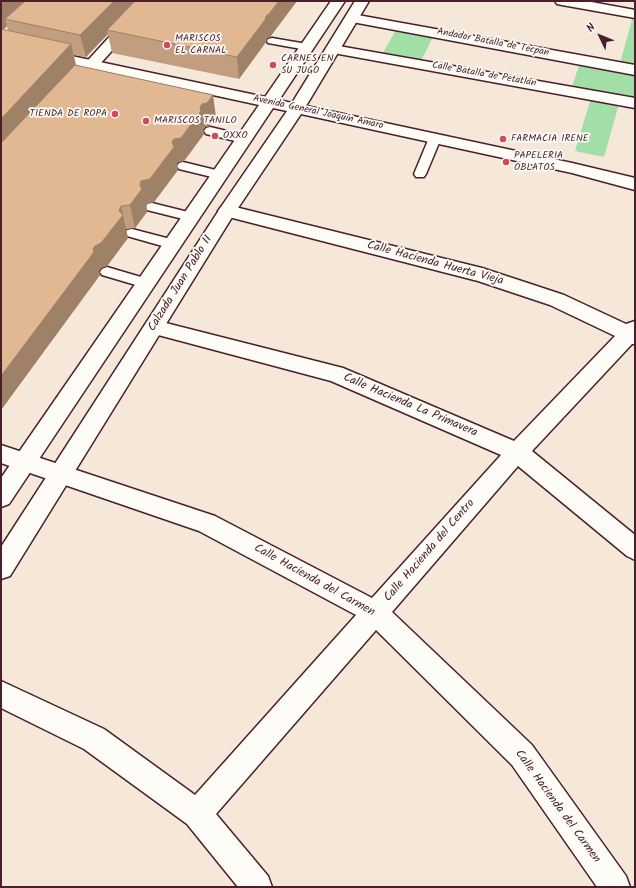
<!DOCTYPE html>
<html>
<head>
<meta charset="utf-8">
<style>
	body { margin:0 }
	#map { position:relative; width:636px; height:888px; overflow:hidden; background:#f5e8d9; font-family:Kalam,sans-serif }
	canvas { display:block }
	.frame { position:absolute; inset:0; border:2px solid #4a1f2b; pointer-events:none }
	.north { position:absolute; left:580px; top:16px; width:40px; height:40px; -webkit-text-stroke:3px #fdfcf7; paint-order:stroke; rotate:313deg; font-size:11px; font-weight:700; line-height:16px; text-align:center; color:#4a1f2b }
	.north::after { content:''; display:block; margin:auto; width:14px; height:18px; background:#4a1f2b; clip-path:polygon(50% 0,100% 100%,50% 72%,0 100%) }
</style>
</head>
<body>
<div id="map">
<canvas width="636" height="888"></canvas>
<div class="frame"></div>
<div class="north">N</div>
</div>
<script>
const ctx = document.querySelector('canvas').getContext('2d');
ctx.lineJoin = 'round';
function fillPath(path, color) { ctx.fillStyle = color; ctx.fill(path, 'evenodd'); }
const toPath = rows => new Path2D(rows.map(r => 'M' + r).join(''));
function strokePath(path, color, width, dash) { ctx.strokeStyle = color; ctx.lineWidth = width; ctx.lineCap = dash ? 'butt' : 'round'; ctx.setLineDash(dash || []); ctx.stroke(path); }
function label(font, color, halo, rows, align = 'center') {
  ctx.font = font + ' Kalam,sans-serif'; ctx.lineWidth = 3.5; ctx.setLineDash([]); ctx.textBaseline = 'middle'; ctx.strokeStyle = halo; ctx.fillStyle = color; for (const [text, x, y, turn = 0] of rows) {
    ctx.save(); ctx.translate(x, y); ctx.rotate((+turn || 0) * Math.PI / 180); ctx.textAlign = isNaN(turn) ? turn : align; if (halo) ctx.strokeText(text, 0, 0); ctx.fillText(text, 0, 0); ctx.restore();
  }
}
fillPath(toPath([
	[633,16,635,16,635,107,619,104,604,157,575,151,591,98,570,93,582,56,620,63],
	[397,28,434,35,421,61,383,53]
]), '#a1dfa7');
const lane = toPath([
	[272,38,307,44,312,47,307,50,268,43,267,41,268,39,272,38],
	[210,127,248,136,250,139,248,142,244,143,206,134,204,131,206,128,210,127],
	[435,134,439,135,441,138,426,174,424,177,416,177,414,174,429,138,431,135,435,134],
	[183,162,224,172,226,175,224,178,220,179,179,169,177,166,179,163,183,162],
	[152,203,196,214,198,217,196,220,191,221,147,210,146,207,147,204,152,203],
	[132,229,178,241,180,244,178,247,173,249,127,236,125,233,127,230,132,229],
	[107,267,151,280,153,283,151,286,146,288,102,275,100,272,102,269,107,267]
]);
const street = toPath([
	[142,1,157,1,80,86,75,88,70,86,67,83,70,80,142,1],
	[555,1,586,1,635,10,635,18,562,5,557,4,555,1],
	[352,14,635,65,635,75,347,21,345,18,347,15,352,14],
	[333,45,635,98,635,108,328,52,326,49,328,46,333,45],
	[227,205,482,268,564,295,626,324,635,321,635,344,632,344,532,451,635,535,635,560,627,556,518,466,392,612,532,745,626,876,630,887,597,887,512,765,376,630,216,814,268,876,272,887,238,887,187,824,84,749,1,708,1,681,104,729,195,795,356,615,199,531,1,463,1,445,215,516,372,598,501,455,331,381,147,332,144,327,147,322,154,320,343,368,514,441,615,336,550,305,478,281,221,215,218,211,221,207,227,205]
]);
const secondary = toPath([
	[331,1,345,1,279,100,292,103,355,1,369,1,306,106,572,163,635,178,635,190,572,173,301,114,234,214,10,576,1,579,1,547,221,207,287,111,273,108,9,504,1,507,1,478,259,105,1,49,1,41,265,97,331,1]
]);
strokePath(lane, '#4a1f2b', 3);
strokePath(street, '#4a1f2b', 3);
strokePath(secondary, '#4a1f2b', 3);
fillPath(lane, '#fdfcf7');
fillPath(street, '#fdfcf7');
fillPath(secondary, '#fdfcf7');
fillPath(toPath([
	[1,1,297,1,270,37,267,38,266,42,239,79,112,53,108,34,86,57,74,55,76,65,216,117,210,126,205,127,203,129,204,134,184,161,178,162,177,164,178,170,154,202,146,204,147,212,135,228,126,229,128,238,107,266,101,268,99,271,100,275,1,410],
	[7,26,8,31,3,30]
]), '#c29e7e');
fillPath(toPath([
	[4,1,35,1,5,19,7,26,1,32,1,4],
	[114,1,140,1,107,30,108,34,86,57,80,35],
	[279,1,297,1,270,37,267,38,266,42,239,79,237,57,266,16],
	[71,44,76,67,1,150,1,119],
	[213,95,216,117,210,126,205,127,203,129,204,134,184,161,178,162,177,164,178,170,154,202,146,204,147,212,135,228,130,205,141,181,202,104],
	[121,206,128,238,107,266,101,268,99,271,100,275,1,410,1,376,119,211]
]), '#9e8167');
const building = toPath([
	[25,1,114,1,80,35,5,19,25,1],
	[135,1,279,1,269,14,266,16,265,20,237,57,107,30,135,1],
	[1,29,71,44,1,119,1,29],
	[75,65,213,95,207,103,202,104,200,107,201,111,181,138,174,139,172,142,174,147,150,179,141,181,140,185,142,189,130,205,121,206,119,211,123,215,101,243,95,246,93,249,94,252,1,376,1,143,75,65]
]);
fillPath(building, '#e2b893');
strokePath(building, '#9e8167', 1);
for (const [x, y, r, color] of [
	[167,45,4,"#d1495b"],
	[273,65,4,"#d1495b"],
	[115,114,4,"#d1495b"],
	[146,121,4,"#d1495b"],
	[215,136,4,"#d1495b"],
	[503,139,4,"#d1495b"],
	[506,162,4,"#d1495b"]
]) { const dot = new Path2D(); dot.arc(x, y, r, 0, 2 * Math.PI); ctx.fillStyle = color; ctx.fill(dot); strokePath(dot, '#fdfcf7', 1.5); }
label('10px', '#4a1f2b', '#fdfcf7', [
	["MARISCOS",175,39],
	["EL CARNAL",175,51],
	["CARNES EN",281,59],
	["SU JUGO",281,71],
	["TIENDA DE ROPA",107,114,"right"],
	["MARISCOS TANILO",154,121],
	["OXXO",223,136],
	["FARMACIA IRENE",511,139],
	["PAPELERIA",514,156],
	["OBLATOS",514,168]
], 'left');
label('10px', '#4a1f2b', '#fdfcf7', [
	["Andador Batalla de Tecpan",493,43,11],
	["Calle Batalla de Petatlán",484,75,10],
	["Avenida General Joaquín Amaro",318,113,12]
]);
label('12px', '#4a1f2b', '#fdfcf7', [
	["Calle Hacienda Huerta Vieja",435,264,15],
	["Calzada Juan Pablo II",181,284,-58],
	["Calle Hacienda La Primavera",410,406,23],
	["Calle Hacienda del Centro",430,551,-49],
	["Calle Hacienda del Carmen",314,581,29],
	["Calle Hacienda del Carmen",557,807,54]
]);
</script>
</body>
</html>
